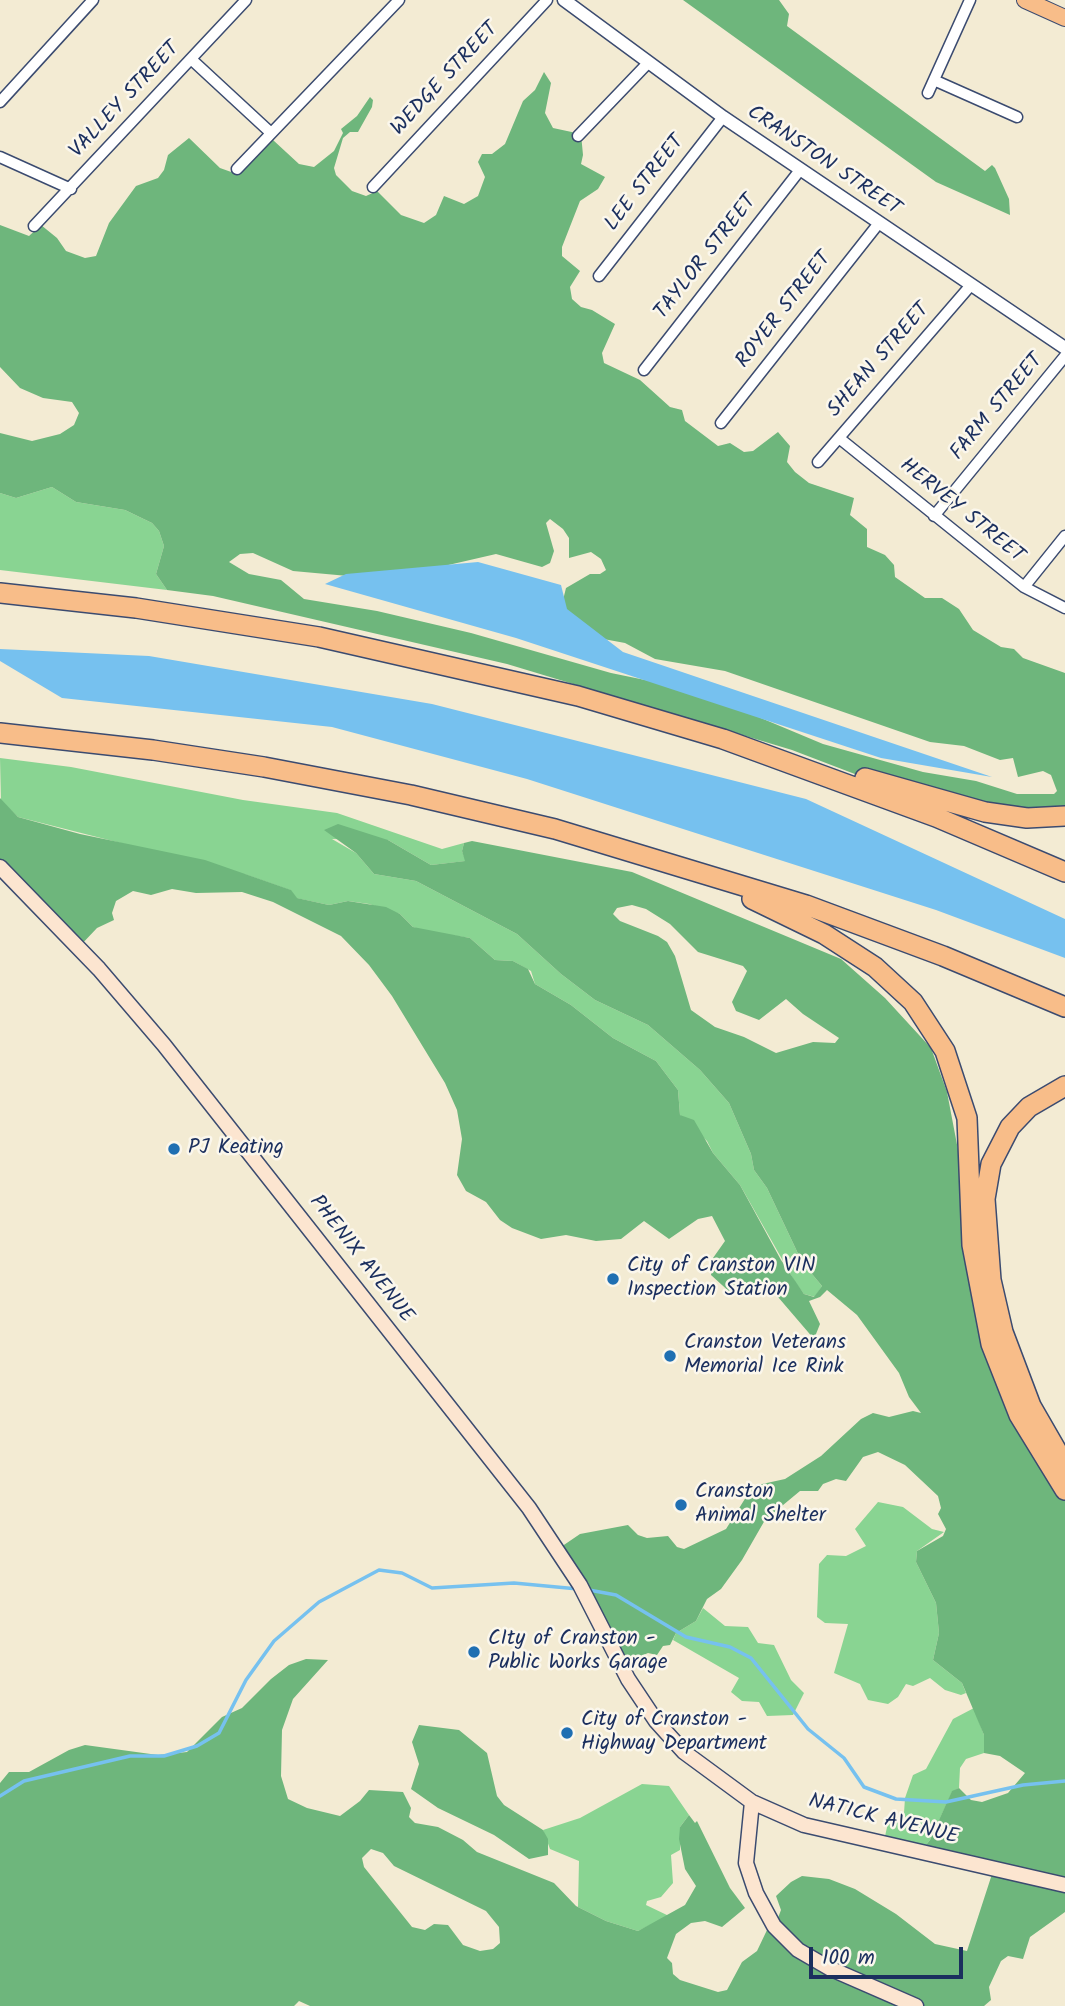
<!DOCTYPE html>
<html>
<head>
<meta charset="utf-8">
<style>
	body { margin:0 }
	#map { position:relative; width:1065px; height:2006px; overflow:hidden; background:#f3ebd3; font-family:Kalam,sans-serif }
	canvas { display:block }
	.scale { position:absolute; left:809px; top:1947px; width:154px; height:32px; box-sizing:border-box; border:4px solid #1b2f5e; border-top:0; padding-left:9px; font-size:21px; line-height:24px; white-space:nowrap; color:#1b2f5e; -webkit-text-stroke:5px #fbf7ec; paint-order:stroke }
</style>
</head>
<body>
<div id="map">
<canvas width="1065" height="2006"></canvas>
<div class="scale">100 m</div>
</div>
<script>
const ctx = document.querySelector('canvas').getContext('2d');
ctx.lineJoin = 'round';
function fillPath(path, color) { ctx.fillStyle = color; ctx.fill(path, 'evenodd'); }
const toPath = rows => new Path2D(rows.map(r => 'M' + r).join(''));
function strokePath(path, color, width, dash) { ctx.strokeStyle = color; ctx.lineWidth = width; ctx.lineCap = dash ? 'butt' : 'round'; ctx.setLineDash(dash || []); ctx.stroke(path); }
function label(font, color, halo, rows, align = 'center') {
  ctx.font = font + ' Kalam,sans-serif'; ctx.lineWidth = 5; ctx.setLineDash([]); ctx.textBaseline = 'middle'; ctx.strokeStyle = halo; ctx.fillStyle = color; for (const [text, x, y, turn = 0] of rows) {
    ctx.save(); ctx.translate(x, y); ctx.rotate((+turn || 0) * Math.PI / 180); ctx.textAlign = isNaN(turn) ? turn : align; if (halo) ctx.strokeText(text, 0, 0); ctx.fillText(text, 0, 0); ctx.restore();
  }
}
fillPath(toPath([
	[52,487,76,502,125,510,152,523,159,531,164,546,156,574,167,590,0,570,0,493,16,498],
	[0,758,71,767,243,800,337,813,442,849,464,843,462,851,466,861,431,865,388,840,332,839,356,853,374,874,416,881,517,934,561,974,595,1000,648,1025,700,1070,729,1103,751,1154,754,1170,767,1188,802,1262,822,1286,815,1297,804,1294,795,1282,740,1185,713,1153,707,1141,680,1115,678,1090,656,1061,613,1038,571,1005,535,984,531,971,513,961,495,960,470,938,424,931,413,927,400,914,369,904,348,901,329,905,296,898,290,890,247,875,18,817,1,801],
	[878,1502,903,1507,932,1529,944,1532,917,1551,916,1562,936,1603,939,1633,933,1660,962,1683,966,1693,961,1695,945,1690,930,1678,913,1686,906,1684,898,1697,888,1704,868,1700,860,1684,834,1673,848,1624,825,1623,817,1617,819,1564,827,1555,846,1556,866,1546,855,1529],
	[703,1608,725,1626,748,1627,758,1643,774,1645,791,1680,804,1693,793,1715,767,1716,759,1702,742,1701,731,1692,739,1678,673,1640,676,1633,696,1621],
	[974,1708,984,1735,984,1753,966,1759,960,1768,959,1788,952,1792,930,1840,922,1850,883,1845,888,1823,904,1813,905,1798,913,1775,926,1769,953,1719],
	[642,1784,669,1786,689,1815,680,1827,680,1850,671,1855,673,1883,661,1897,647,1901,646,1905,669,1916,638,1931,606,1921,578,1907,579,1861,550,1849,543,1830,580,1818]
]), '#89d492');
fillPath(toPath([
	[683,0,779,0,789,14,787,26,985,171,992,165,995,168,1009,199,1010,215,936,182],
	[544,72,551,83,545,113,553,128,581,134,583,155,581,164,605,177,598,189,580,201,562,247,562,256,580,271,570,287,572,299,581,307,592,310,615,324,602,353,604,363,640,380,670,407,682,410,685,421,718,446,730,443,744,452,753,451,778,432,790,446,787,462,795,472,809,483,854,498,850,515,867,529,867,547,885,555,894,565,895,577,925,598,942,598,959,609,973,630,1001,647,1014,649,1023,658,1065,673,1065,817,1036,818,860,776,792,750,507,664,213,596,167,590,156,574,164,546,159,531,152,523,125,510,76,502,52,487,16,498,0,493,0,433,32,441,60,434,74,425,79,413,72,402,43,398,20,388,0,367,0,225,29,236,41,225,57,238,66,251,85,258,96,256,109,223,136,186,158,178,164,170,168,155,189,138,220,168,234,173,245,168,273,140,299,164,314,167,334,151,343,133,341,129,357,116,370,97,373,100,372,107,358,132,350,132,343,138,334,168,336,175,352,191,366,196,377,191,401,215,424,223,436,215,444,196,464,204,478,196,485,177,478,162,482,154,492,154,505,144,523,101,535,90],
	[550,519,563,529,569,538,569,558,591,552,601,559,606,570,600,574,590,574,566,588,563,600,571,633,625,643,655,659,725,671,930,742,964,746,1000,760,1013,758,1018,777,1043,771,1051,775,1057,791,1054,794,1017,794,976,781,923,772,823,744,694,690,611,673,471,633,377,611,304,599,281,580,249,574,229,562,240,554,253,553,293,571,348,576,444,566,496,554,542,567,550,563,554,551,546,523],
	[0,798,18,817,80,834,205,860,291,890,297,898,329,905,348,901,386,907,400,914,413,927,470,938,495,960,513,961,528,969,535,984,571,1005,613,1038,656,1061,678,1090,680,1115,694,1120,713,1153,740,1185,781,1260,804,1294,814,1297,822,1286,802,1262,767,1188,754,1170,751,1154,729,1103,700,1070,648,1025,595,1000,561,974,517,934,416,881,374,874,356,853,324,830,338,824,388,840,431,865,465,861,462,851,464,843,472,841,632,872,841,959,885,998,931,1048,947,1092,974,1234,1065,1488,1065,1912,1030,1937,1023,1959,1008,1956,1001,1961,989,1987,991,2000,984,2006,310,2006,299,2001,294,2006,0,2006,0,1783,9,1772,29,1772,69,1750,85,1745,158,1755,187,1752,222,1717,242,1708,271,1679,289,1665,306,1659,328,1660,293,1699,282,1730,281,1776,288,1799,307,1808,340,1816,360,1801,369,1790,403,1792,411,1808,409,1817,415,1823,438,1827,463,1840,477,1852,554,1883,576,1906,606,1921,638,1931,685,1905,696,1886,685,1869,679,1839,680,1827,689,1815,695,1823,697,1821,730,1888,745,1908,722,1927,705,1921,691,1923,676,1934,667,1958,672,1963,673,1974,680,1980,718,1992,727,1990,742,1962,757,1951,767,1930,773,1931,781,1910,776,1896,791,1882,802,1876,829,1879,855,1889,896,1914,935,1944,967,1951,993,1871,922,1850,930,1840,952,1791,959,1788,971,1800,982,1802,1008,1793,1025,1773,1000,1756,984,1753,984,1735,962,1683,933,1660,939,1633,936,1603,916,1562,917,1551,943,1536,946,1529,938,1514,941,1508,938,1496,905,1465,878,1452,863,1457,846,1481,836,1479,823,1484,818,1491,800,1491,765,1520,742,1560,721,1589,707,1599,696,1621,676,1633,670,1645,663,1646,657,1655,648,1653,623,1664,558,1549,580,1534,628,1525,638,1535,647,1538,668,1536,677,1547,684,1549,726,1529,753,1486,785,1479,821,1456,861,1419,873,1413,889,1417,913,1411,921,1413,909,1397,899,1373,857,1315,827,1290,820,1297,809,1301,820,1324,814,1339,766,1283,733,1295,711,1275,713,1258,725,1241,712,1216,698,1219,669,1239,644,1221,621,1239,596,1241,566,1235,541,1239,512,1228,500,1220,486,1202,466,1191,457,1175,462,1139,457,1110,445,1083,392,996,369,965,341,936,273,902,242,892,196,893,172,889,151,895,133,891,116,901,112,913,114,920,97,928,79,947,0,868],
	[632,905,646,909,670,924,698,952,743,966,747,971,732,1002,736,1011,759,1020,786,999,803,1014,839,1038,835,1043,813,1042,776,1053,744,1037,715,1027,691,1010,675,956,667,942,658,936,620,921,613,914,617,908],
	[371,1849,383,1853,394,1866,486,1911,499,1927,500,1943,493,1949,480,1951,463,1945,448,1925,434,1924,425,1930,412,1927,364,1867,362,1858],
	[419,1725,459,1730,487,1753,497,1796,504,1805,543,1830,548,1839,548,1855,529,1859,494,1835,438,1808,411,1789,419,1764,412,1742]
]), '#6eb67c');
fillPath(toPath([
	[478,562,561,585,567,609,623,652,992,777,881,758,516,638,325,584,346,574],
	[0,649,149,656,432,704,806,799,1065,919,1065,958,936,910,527,779,332,727,62,698,0,661]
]), '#76c1ef');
strokePath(toPath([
	[589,1590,616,1595,686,1637,730,1647,751,1658,808,1729,844,1758,864,1787,896,1799,946,1802,1023,1785,1065,1781],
	[0,1796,24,1781,130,1756,164,1756,197,1746,219,1733,246,1680,274,1641,319,1602,379,1570,402,1573,432,1588,514,1583,578,1589]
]), '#76c1ef', 3.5);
const minor = toPath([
	[191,59,271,133],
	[936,81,1017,117],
	[928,93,970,0],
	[0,102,93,0],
	[578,136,648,63],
	[0,157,71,189],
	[237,169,399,0],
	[373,187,547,0],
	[34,226,246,0],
	[599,276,723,117],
	[644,370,800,170],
	[721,423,879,223],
	[839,438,1024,587,1065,608],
	[818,462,971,285],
	[934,516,1065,356],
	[1024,587,1065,536]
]);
const tertiary = toPath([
	[564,0,723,117,1065,348]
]);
const secondary = toPath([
	[0,867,99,969,164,1045,529,1508,580,1585,628,1679,656,1721,684,1752,752,1802,804,1825,1065,1885],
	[752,1802,746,1863,756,1893,774,1926,798,1950,829,1968,916,2006]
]);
const primary = toPath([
	[1025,0,1065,18]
]);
const motorway = toPath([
	[0,593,136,608,319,637,578,696,723,739,936,817,1065,872],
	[0,733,153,750,264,767,411,795,555,829,806,905,943,956,1065,1007],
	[865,778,985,812,1027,818,1065,816],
	[752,899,824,934,875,967,913,1002,945,1051,967,1118,972,1245,991,1344,1019,1415,1065,1490],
	[1065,1086,1029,1107,1010,1127,991,1164,985,1199,991,1280,1003,1332,1031,1406,1065,1465]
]);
strokePath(minor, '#3b4b70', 13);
strokePath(tertiary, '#3b4b70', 15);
strokePath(secondary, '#3b4b70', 17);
strokePath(primary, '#3b4b70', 18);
strokePath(motorway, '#3b4b70', 22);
strokePath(minor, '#fff', 10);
strokePath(tertiary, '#fff', 12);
strokePath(secondary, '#fce5d0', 14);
strokePath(primary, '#f8bd89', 16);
strokePath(motorway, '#f8bd89', 19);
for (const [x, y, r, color] of [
	[174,1149,7,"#1f6fb2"],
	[613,1279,7,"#1f6fb2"],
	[670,1356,7,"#1f6fb2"],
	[681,1505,7,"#1f6fb2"],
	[474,1652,7,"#1f6fb2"],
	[567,1733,7,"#1f6fb2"]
]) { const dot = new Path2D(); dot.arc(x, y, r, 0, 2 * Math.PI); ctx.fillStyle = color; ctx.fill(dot); strokePath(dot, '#fbf7ec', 2.5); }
label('21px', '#1b2f5e', '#fbf7ec', [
	["WEDGE STREET",446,80,-47],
	["VALLEY STREET",126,101,-47],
	["CRANSTON STREET",823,162,34],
	["LEE STREET",646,184,-52],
	["TAYLOR STREET",707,258,-52],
	["ROYER STREET",785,311,-52],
	["SHEAN STREET",880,361,-49],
	["FARM STREET",998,408,-50],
	["HERVEY STREET",961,512,39],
	["PHENIX AVENUE",360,1260,52],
	["NATICK AVENUE",883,1821,14]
]);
label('21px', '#1b2f5e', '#fbf7ec', [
	["PJ Keating",188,1149],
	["City of Cranston VIN",627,1267],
	["Inspection Station",627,1291],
	["Cranston Veterans",684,1344],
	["Memorial Ice Rink",684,1368],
	["Cranston",695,1493],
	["Animal Shelter",695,1517],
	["CIty of Cranston -",488,1640],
	["Public Works Garage",488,1664],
	["City of Cranston -",581,1721],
	["Highway Department",581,1745]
], 'left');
</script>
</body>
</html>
